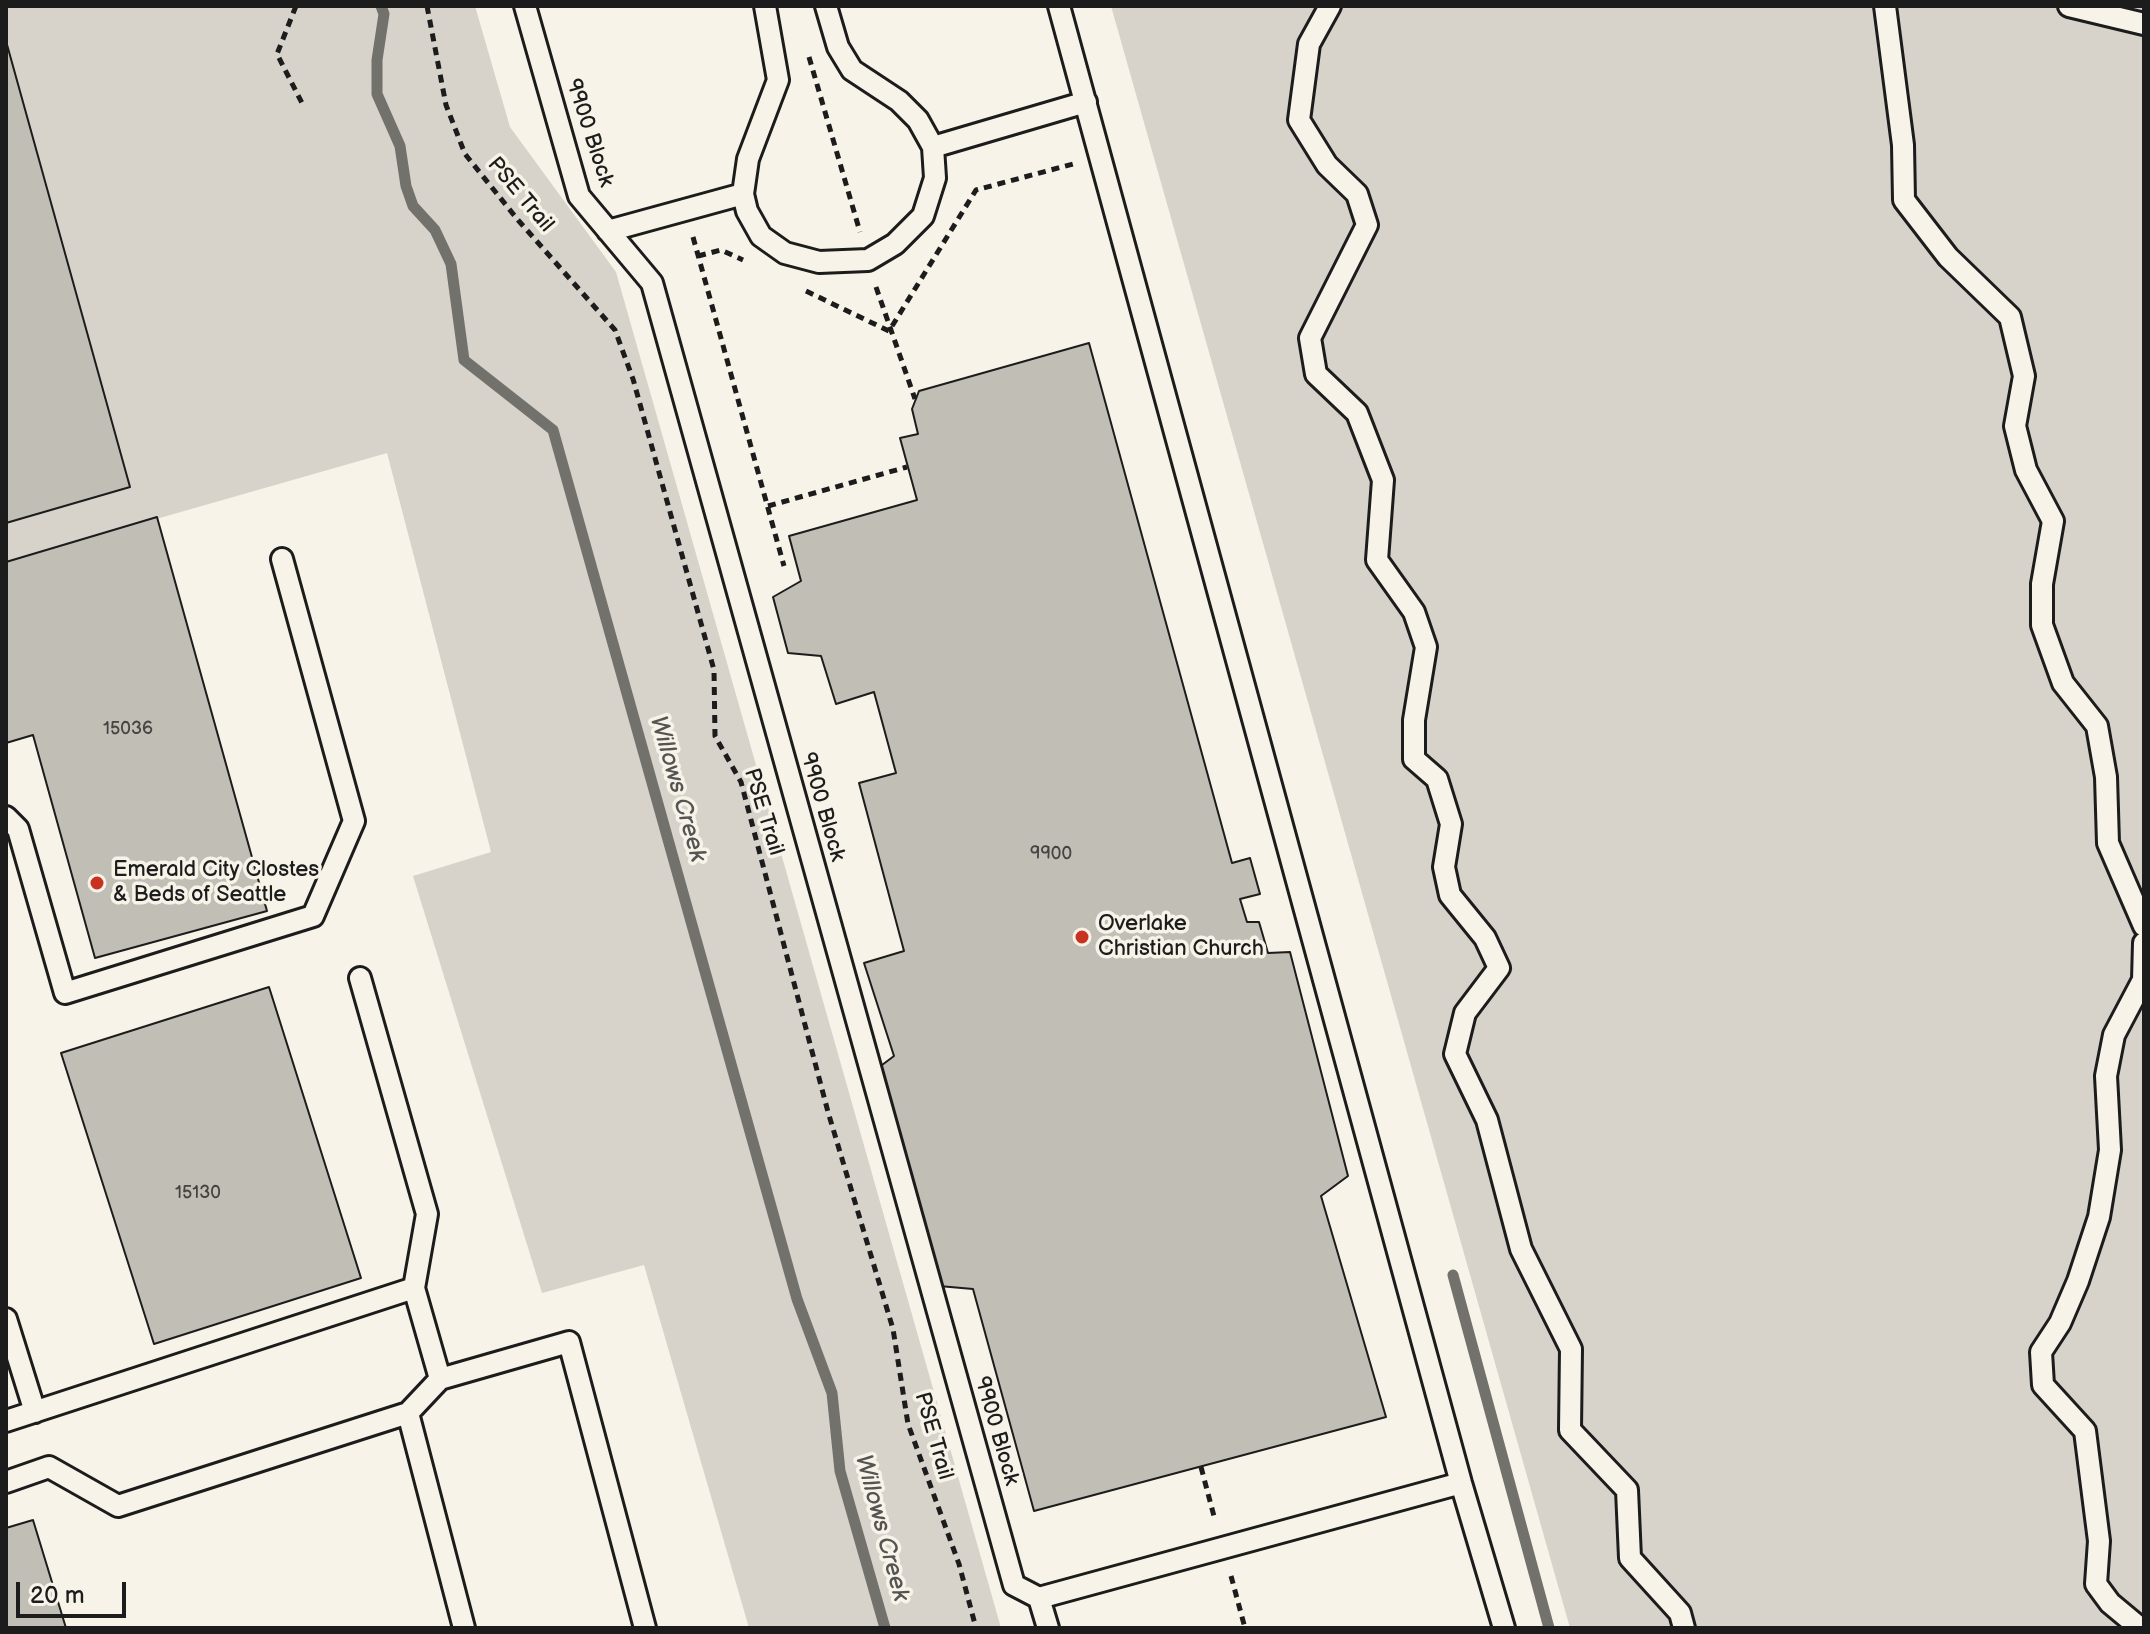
<!DOCTYPE html>
<html>
<head>
<meta charset="utf-8">
<style>
	body { margin:0 }
	#map { position:relative; width:2150px; height:1634px; overflow:hidden; background:#f7f3e8; font-family:"Balsamiq Sans",sans-serif }
	canvas { display:block }
	.frame { position:absolute; inset:0; border:8px solid #1c1c1c; pointer-events:none }
	.scale { position:absolute; left:16px; top:1582px; width:110px; height:36px; box-sizing:border-box; border:4px solid #1c1c1c; border-top:0; padding-left:10px; font-size:24px; line-height:28px; white-space:nowrap; color:#1c1c1c; -webkit-text-stroke:6px #f7f3e8; paint-order:stroke }
</style>
</head>
<body>
<div id="map">
<canvas width="2150" height="1634"></canvas>
<div class="frame"></div>
<div class="scale">20 m</div>
</div>
<script>
const ctx = document.querySelector('canvas').getContext('2d');
ctx.lineJoin = 'round';
function fillPath(path, color) { ctx.fillStyle = color; ctx.fill(path, 'evenodd'); }
const toPath = rows => new Path2D(rows.map(r => 'M' + r).join(''));
function strokePath(path, color, width, dash) { ctx.strokeStyle = color; ctx.lineWidth = width; ctx.lineCap = dash ? 'butt' : 'round'; ctx.setLineDash(dash || []); ctx.stroke(path); }
function label(font, color, halo, rows, align = 'center') {
  ctx.font = font + ' "Balsamiq Sans",sans-serif'; ctx.lineWidth = 7; ctx.setLineDash([]); ctx.textBaseline = 'middle'; ctx.strokeStyle = halo; ctx.fillStyle = color; for (const [text, x, y, turn = 0] of rows) {
    ctx.save(); ctx.translate(x, y); ctx.rotate((+turn || 0) * Math.PI / 180); ctx.textAlign = isNaN(turn) ? turn : align; if (halo) ctx.strokeText(text, 0, 0); ctx.fillText(text, 0, 0); ctx.restore();
  }
}
fillPath(toPath([
	[6,6,475,6,510,127,616,272,1001,1628,749,1628,644,1265,542,1293,413,876,491,852,387,453,6,562,6,523,130,487,6,41],
	[1111,6,2144,6,2144,1628,1570,1628]
]), '#d7d3cb');
strokePath(toPath([
	[381,6,384,14,377,60,377,94,400,146,406,186,413,206,435,230,451,264,464,360,553,430,797,1299,832,1393,840,1471,885,1628],
	[1453,1275,1549,1628]
]), '#72716c', 11);
const building = toPath([
	[6,41,130,487,6,523,6,41],
	[1089,343,1232,863,1250,858,1260,894,1240,899,1247,922,1259,922,1268,953,1290,952,1348,1176,1321,1196,1386,1417,1034,1511,973,1289,939,1286,878,1068,894,1056,864,963,904,951,859,783,896,773,874,692,836,704,821,656,788,653,773,597,801,581,789,536,917,500,900,438,918,434,912,409,919,391,1089,343],
	[157,517,267,911,95,958,33,735,6,743,6,562,157,517],
	[269,987,361,1278,154,1344,61,1053,269,987],
	[33,1520,66,1628,6,1628,6,1528,33,1520]
]);
fillPath(building, '#c0beb5');
strokePath(building, '#1c1c1c', 2);
const service = toPath([
	[525,6,579,196,652,283,1014,1585,1039,1598,1048,1628],
	[765,6,778,80,748,159,743,194,747,211,761,236,785,253,819,262,868,260,895,244,923,216,935,178,933,147,918,120,899,101,852,70,838,47,826,6],
	[1059,6,1461,1483,1504,1628],
	[1330,6,1309,44,1299,120,1327,165,1357,194,1367,225,1310,338,1316,374,1357,413,1383,480,1377,560,1414,612,1426,647,1414,720,1414,759,1437,779,1451,824,1444,867,1450,895,1485,938,1499,968,1465,1013,1455,1054,1487,1120,1521,1249,1571,1349,1570,1430,1627,1490,1630,1558,1680,1613,1684,1628],
	[1885,6,1903,145,1904,200,1948,257,2010,317,2024,376,2015,426,2026,470,2053,521,2042,584,2042,625,2063,683,2097,726,2106,777,2108,843,2144,926],
	[2069,6,2144,24],
	[933,147,1086,102],
	[608,231,743,194],
	[6,817,18,829,65,993,313,916,354,821,282,559],
	[360,978,427,1214,414,1288,440,1379,569,1342,645,1628],
	[6,1319,35,1412],
	[408,1413,440,1379],
	[6,1421,414,1288],
	[6,1482,49,1467,118,1506,408,1413,464,1628],
	[1039,1598,1461,1483],
	[2140,1628,2110,1603,2096,1584,2099,1541,2085,1431,2043,1385,2041,1352,2060,1323,2078,1281,2099,1217,2110,1150,2106,1076,2114,1035,2143,980,2144,943]
]);
strokePath(service, '#1c1c1c', 26);
strokePath(toPath([
	[296,6,277,54,304,107],
	[427,6,446,105,465,154,518,220,615,330,633,379,714,670,715,736,741,782,828,1112,893,1329,908,1424,959,1564,976,1628],
	[809,57,860,232],
	[693,237,784,566],
	[698,256,721,250,743,260],
	[876,287,915,399],
	[806,291,889,331,976,190,1073,164],
	[768,506,907,467],
	[1201,1467,1215,1520],
	[1231,1576,1245,1628]
]), '#1c1c1c', 5, [8, 6]);
strokePath(service, '#f7f3e8', 20);
for (const [x, y, r, color] of [
	[97,883,8,"#c8321e"],
	[1082,937,8,"#c8321e"]
]) { const dot = new Path2D(); dot.arc(x, y, r, 0, 2 * Math.PI); ctx.fillStyle = color; ctx.fill(dot); strokePath(dot, '#f7f3e8', 3); }
label('18px', '#454442', null, [
	["15036",128,729],
	["9900",1051,854],
	["15130",198,1193]
]);
label('22px', '#1c1c1c', '#f7f3e8', [
	["9900 Block",589,133,72],
	["PSE Trail",520,195,50],
	["9900 Block",822,807,74],
	["PSE Trail",763,812,73],
	["9900 Block",996,1431,74],
	["PSE Trail",933,1436,74]
]);
label('22px', '#1c1c1c', '#f7f3e8', [
	["Emerald City Clostes",113,870],
	["& Beds of Seattle",113,895],
	["Overlake",1098,924],
	["Christian Church",1098,949]
], 'left');
label('italic 24px', '#565452', '#f7f3e8', [
	["Willows Creek",677,789,74],
	["Willows Creek",881,1528,75]
]);
</script>
</body>
</html>
